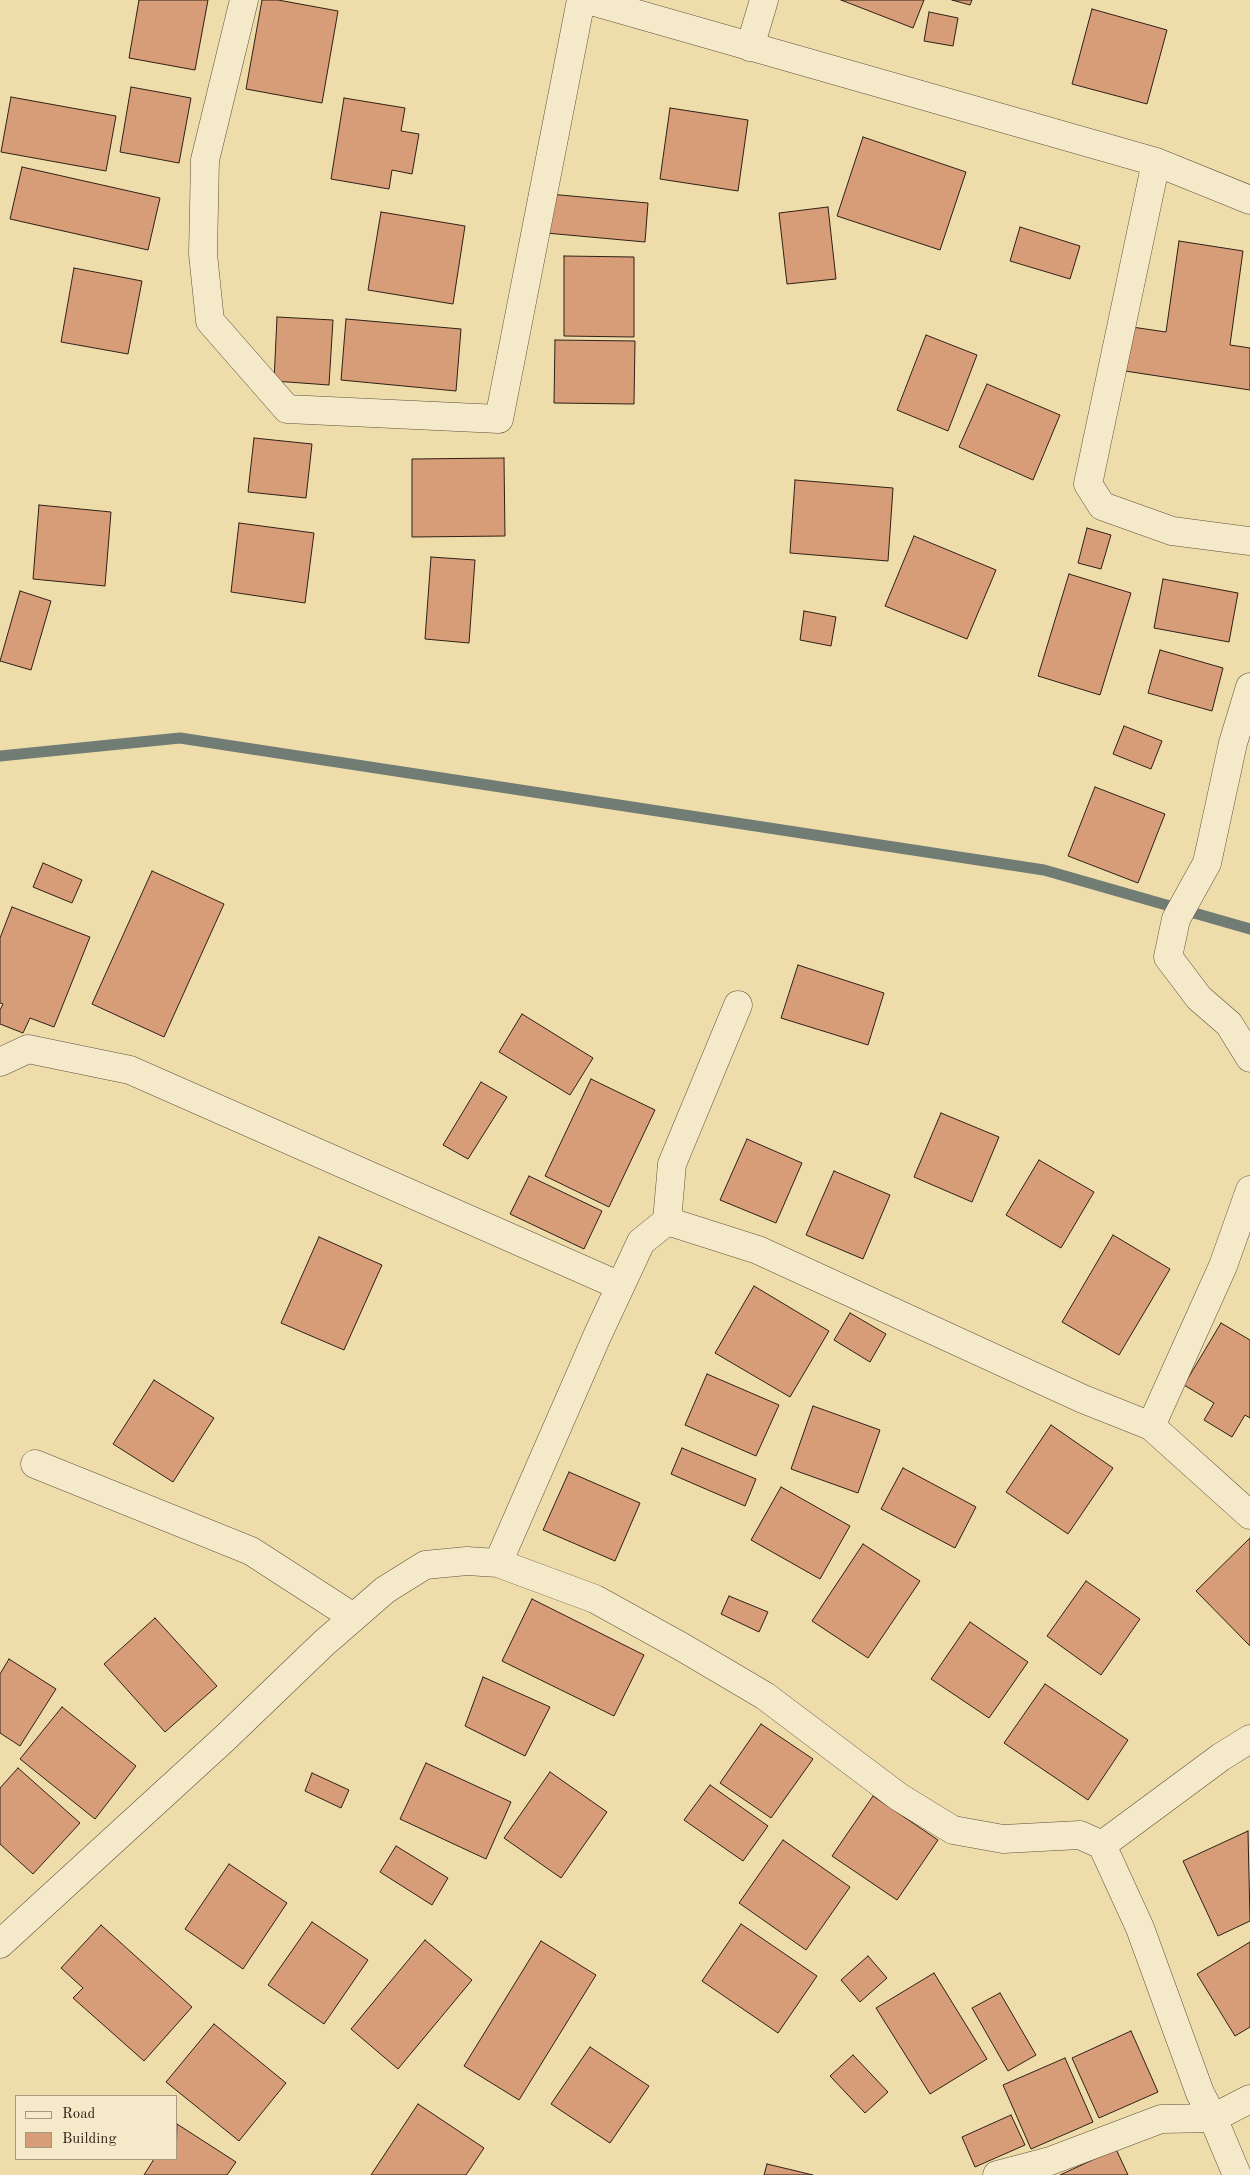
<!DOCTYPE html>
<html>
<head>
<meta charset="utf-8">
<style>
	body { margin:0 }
	#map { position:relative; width:1250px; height:2175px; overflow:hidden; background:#eeddab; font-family:"Old Standard TT",serif }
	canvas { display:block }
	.legend { position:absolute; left:15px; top:2095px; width:162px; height:65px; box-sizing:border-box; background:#f4e9c8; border:1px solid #a59981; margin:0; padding:6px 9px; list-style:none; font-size:15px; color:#2f2017 }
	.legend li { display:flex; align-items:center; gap:10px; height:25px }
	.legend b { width:25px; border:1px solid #a59981 }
</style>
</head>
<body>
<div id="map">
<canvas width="1250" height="2175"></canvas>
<ul class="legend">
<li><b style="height:6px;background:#f4e9c8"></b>Road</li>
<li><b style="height:14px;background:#d79c78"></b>Building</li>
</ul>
</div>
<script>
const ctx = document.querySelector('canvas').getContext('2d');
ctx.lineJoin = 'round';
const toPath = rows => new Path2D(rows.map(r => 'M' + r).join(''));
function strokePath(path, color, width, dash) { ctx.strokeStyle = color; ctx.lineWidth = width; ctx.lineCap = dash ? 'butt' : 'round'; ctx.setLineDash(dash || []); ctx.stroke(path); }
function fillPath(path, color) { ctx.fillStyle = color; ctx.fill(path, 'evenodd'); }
strokePath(toPath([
	[0,756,180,738,1044,870,1250,929]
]), '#707c74', 11);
const building = toPath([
	[139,0,208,0,195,70,129,58,139,0],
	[262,0,278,0,338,11,322,103,246,89,262,0],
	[841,0,924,0,913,28,841,0],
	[952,0,972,0,970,5,952,0],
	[1092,9,1167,30,1147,104,1072,84,1092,9],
	[929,12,958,18,953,46,924,41,929,12],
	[131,87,191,98,179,163,120,152,131,87],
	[11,97,116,116,106,171,1,152,11,97],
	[344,98,405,108,401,131,419,134,412,174,392,170,389,189,331,179,344,98],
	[670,108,748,120,738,191,660,179,670,108],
	[863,137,966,172,940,250,837,216,863,137],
	[22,167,160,198,148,250,10,219,22,167],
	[549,194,648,203,645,242,546,233,549,194],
	[828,207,836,279,787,284,779,213,828,207],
	[381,212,465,226,453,304,368,290,381,212],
	[1020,227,1080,246,1070,279,1010,261,1020,227],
	[1179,241,1243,251,1230,345,1250,348,1250,390,1125,371,1132,327,1166,332,1179,241],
	[564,256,634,257,634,337,564,336,564,256],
	[74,268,142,281,128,354,61,342,74,268],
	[277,317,333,320,329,385,274,381,277,317],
	[346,319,461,329,456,391,341,380,346,319],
	[926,335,977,355,948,431,897,410,926,335],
	[555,340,635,341,634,404,554,403,555,340],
	[987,384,1060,415,1033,480,959,447,987,384],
	[254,438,312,444,306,498,248,492,254,438],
	[504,458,505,536,412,537,412,459,504,458],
	[795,480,893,488,888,561,790,553,795,480],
	[39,505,111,512,105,586,33,579,39,505],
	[239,523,314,533,305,603,231,592,239,523],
	[1087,528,1111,535,1101,569,1078,563,1087,528],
	[914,536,996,570,967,639,885,606,914,536],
	[431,557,475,560,469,643,425,639,431,557],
	[1069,574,1131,593,1100,695,1038,676,1069,574],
	[1163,579,1238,593,1229,642,1154,628,1163,579],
	[20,591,51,601,31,670,0,661,20,591],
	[804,611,836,617,831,646,800,640,804,611],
	[1160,650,1223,668,1212,711,1148,693,1160,650],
	[1124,726,1162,741,1151,769,1113,754,1124,726],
	[1095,787,1165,814,1138,883,1068,856,1095,787],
	[43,863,82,880,72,903,33,887,43,863],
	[152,871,224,904,164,1037,92,1004,152,871],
	[12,907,90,937,54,1027,30,1018,23,1033,0,1024,0,1010,3,1004,0,1003,0,938,12,907],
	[798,965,884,993,868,1045,781,1018,798,965],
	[522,1014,593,1058,570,1095,499,1052,522,1014],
	[591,1079,655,1110,609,1207,545,1176,591,1079],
	[481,1082,507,1097,468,1159,443,1145,481,1082],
	[941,1113,999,1137,972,1202,914,1177,941,1113],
	[747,1139,802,1163,776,1223,720,1200,747,1139],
	[1039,1160,1094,1192,1061,1248,1006,1215,1039,1160],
	[834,1171,890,1195,863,1259,806,1235,834,1171],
	[529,1176,602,1211,584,1249,510,1214,529,1176],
	[1113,1235,1170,1269,1119,1355,1062,1322,1113,1235],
	[319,1237,382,1265,344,1350,281,1323,319,1237],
	[754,1286,829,1331,790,1397,715,1353,754,1286],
	[850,1313,886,1334,870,1362,834,1340,850,1313],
	[1221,1323,1250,1340,1250,1418,1245,1415,1232,1437,1204,1420,1214,1403,1184,1385,1221,1323],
	[707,1374,779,1405,756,1456,685,1425,707,1374],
	[154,1380,214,1418,173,1482,113,1444,154,1380],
	[813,1406,880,1430,858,1493,791,1469,813,1406],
	[1051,1425,1113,1468,1068,1534,1006,1492,1051,1425],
	[682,1448,756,1479,745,1506,671,1474,682,1448],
	[903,1468,976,1507,955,1548,881,1509,903,1468],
	[569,1472,640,1503,615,1561,543,1530,569,1472],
	[781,1487,850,1526,820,1579,751,1540,781,1487],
	[1250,1538,1250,1646,1196,1591,1250,1538],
	[863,1544,920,1581,868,1658,812,1621,863,1544],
	[1086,1581,1140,1619,1101,1675,1047,1636,1086,1581],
	[729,1596,768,1612,759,1632,721,1614,729,1596],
	[532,1599,644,1655,614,1716,502,1661,532,1599],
	[155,1618,217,1686,165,1732,104,1664,155,1618],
	[970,1622,1028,1662,989,1718,931,1679,970,1622],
	[9,1659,56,1689,20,1746,0,1733,0,1674,9,1659],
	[483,1677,550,1707,525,1756,465,1726,483,1677],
	[1045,1684,1128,1740,1088,1800,1004,1743,1045,1684],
	[62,1707,136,1766,95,1819,20,1759,62,1707],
	[761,1724,813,1759,771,1818,720,1783,761,1724],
	[426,1763,511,1802,486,1859,400,1819,426,1763],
	[18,1768,80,1823,33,1874,0,1844,0,1788,18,1768],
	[550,1772,607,1812,561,1878,504,1838,550,1772],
	[312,1773,349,1790,341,1808,305,1791,312,1773],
	[710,1785,768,1826,743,1861,684,1820,710,1785],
	[873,1796,938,1840,897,1900,832,1856,873,1796],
	[1248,1831,1250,1921,1218,1936,1183,1861,1248,1831],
	[783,1840,850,1887,806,1950,739,1903,783,1840],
	[396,1846,448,1878,432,1905,380,1872,396,1846],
	[229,1864,287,1903,243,1969,185,1929,229,1864],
	[312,1922,368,1960,324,2024,268,1985,312,1922],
	[741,1924,817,1976,778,2033,702,1981,741,1924],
	[101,1925,192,2007,144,2061,73,1998,83,1988,61,1968,101,1925],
	[425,1940,472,1980,398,2069,351,2029,425,1940],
	[541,1941,596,1975,519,2100,464,2066,541,1941],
	[1250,1942,1250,2027,1235,2036,1197,1974,1250,1942],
	[868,1956,887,1978,860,2002,841,1980,868,1956],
	[934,1973,987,2059,930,2094,876,2008,934,1973],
	[1000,1993,1036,2055,1008,2071,972,2008,1000,1993],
	[214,2024,286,2083,239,2141,166,2082,214,2024],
	[1131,2031,1158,2092,1099,2118,1072,2058,1131,2031],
	[590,2047,649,2086,610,2143,551,2104,590,2047],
	[853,2055,888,2092,865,2113,830,2076,853,2055],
	[1065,2058,1093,2122,1031,2149,1003,2085,1065,2058],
	[418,2104,484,2148,466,2175,371,2175,418,2104],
	[1011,2115,1025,2145,975,2167,962,2137,1011,2115],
	[177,2124,236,2162,227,2175,144,2175,154,2159,176,2159,177,2124],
	[1116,2149,1128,2175,1060,2175,1116,2149],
	[767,2164,813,2175,764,2175,767,2164]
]);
fillPath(building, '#d79c78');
strokePath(building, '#2f2017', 1);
const street = toPath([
	[244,0,205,160,203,254,210,321,287,409,499,419,581,0],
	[588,0,1156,162,1250,200],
	[750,47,764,0],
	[1156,162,1088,484,1102,506,1172,531,1250,541],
	[1250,687,1233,743,1207,863,1176,919,1168,957,1199,998,1229,1024,1250,1058],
	[0,1062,28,1049,130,1070,620,1286],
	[667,1221,672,1164,738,1005],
	[1151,1426,1223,1266,1250,1190],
	[35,1464,251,1551,353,1617],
	[498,1563,598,1334,641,1242,667,1221,758,1250,1083,1399,1151,1426,1250,1515],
	[1102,1845,1221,1757,1250,1739],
	[0,1944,224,1739,324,1643,385,1590,425,1565,467,1561,498,1563,595,1599,682,1647,765,1696,899,1797,953,1830,1003,1839,1080,1835,1102,1845,1140,1928,1200,2093,1213,2118,1237,2175],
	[997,2175,1050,2161,1161,2119,1213,2118,1250,2099]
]);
strokePath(street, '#5f4f3c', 29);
strokePath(street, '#f4e9c8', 28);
</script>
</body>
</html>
